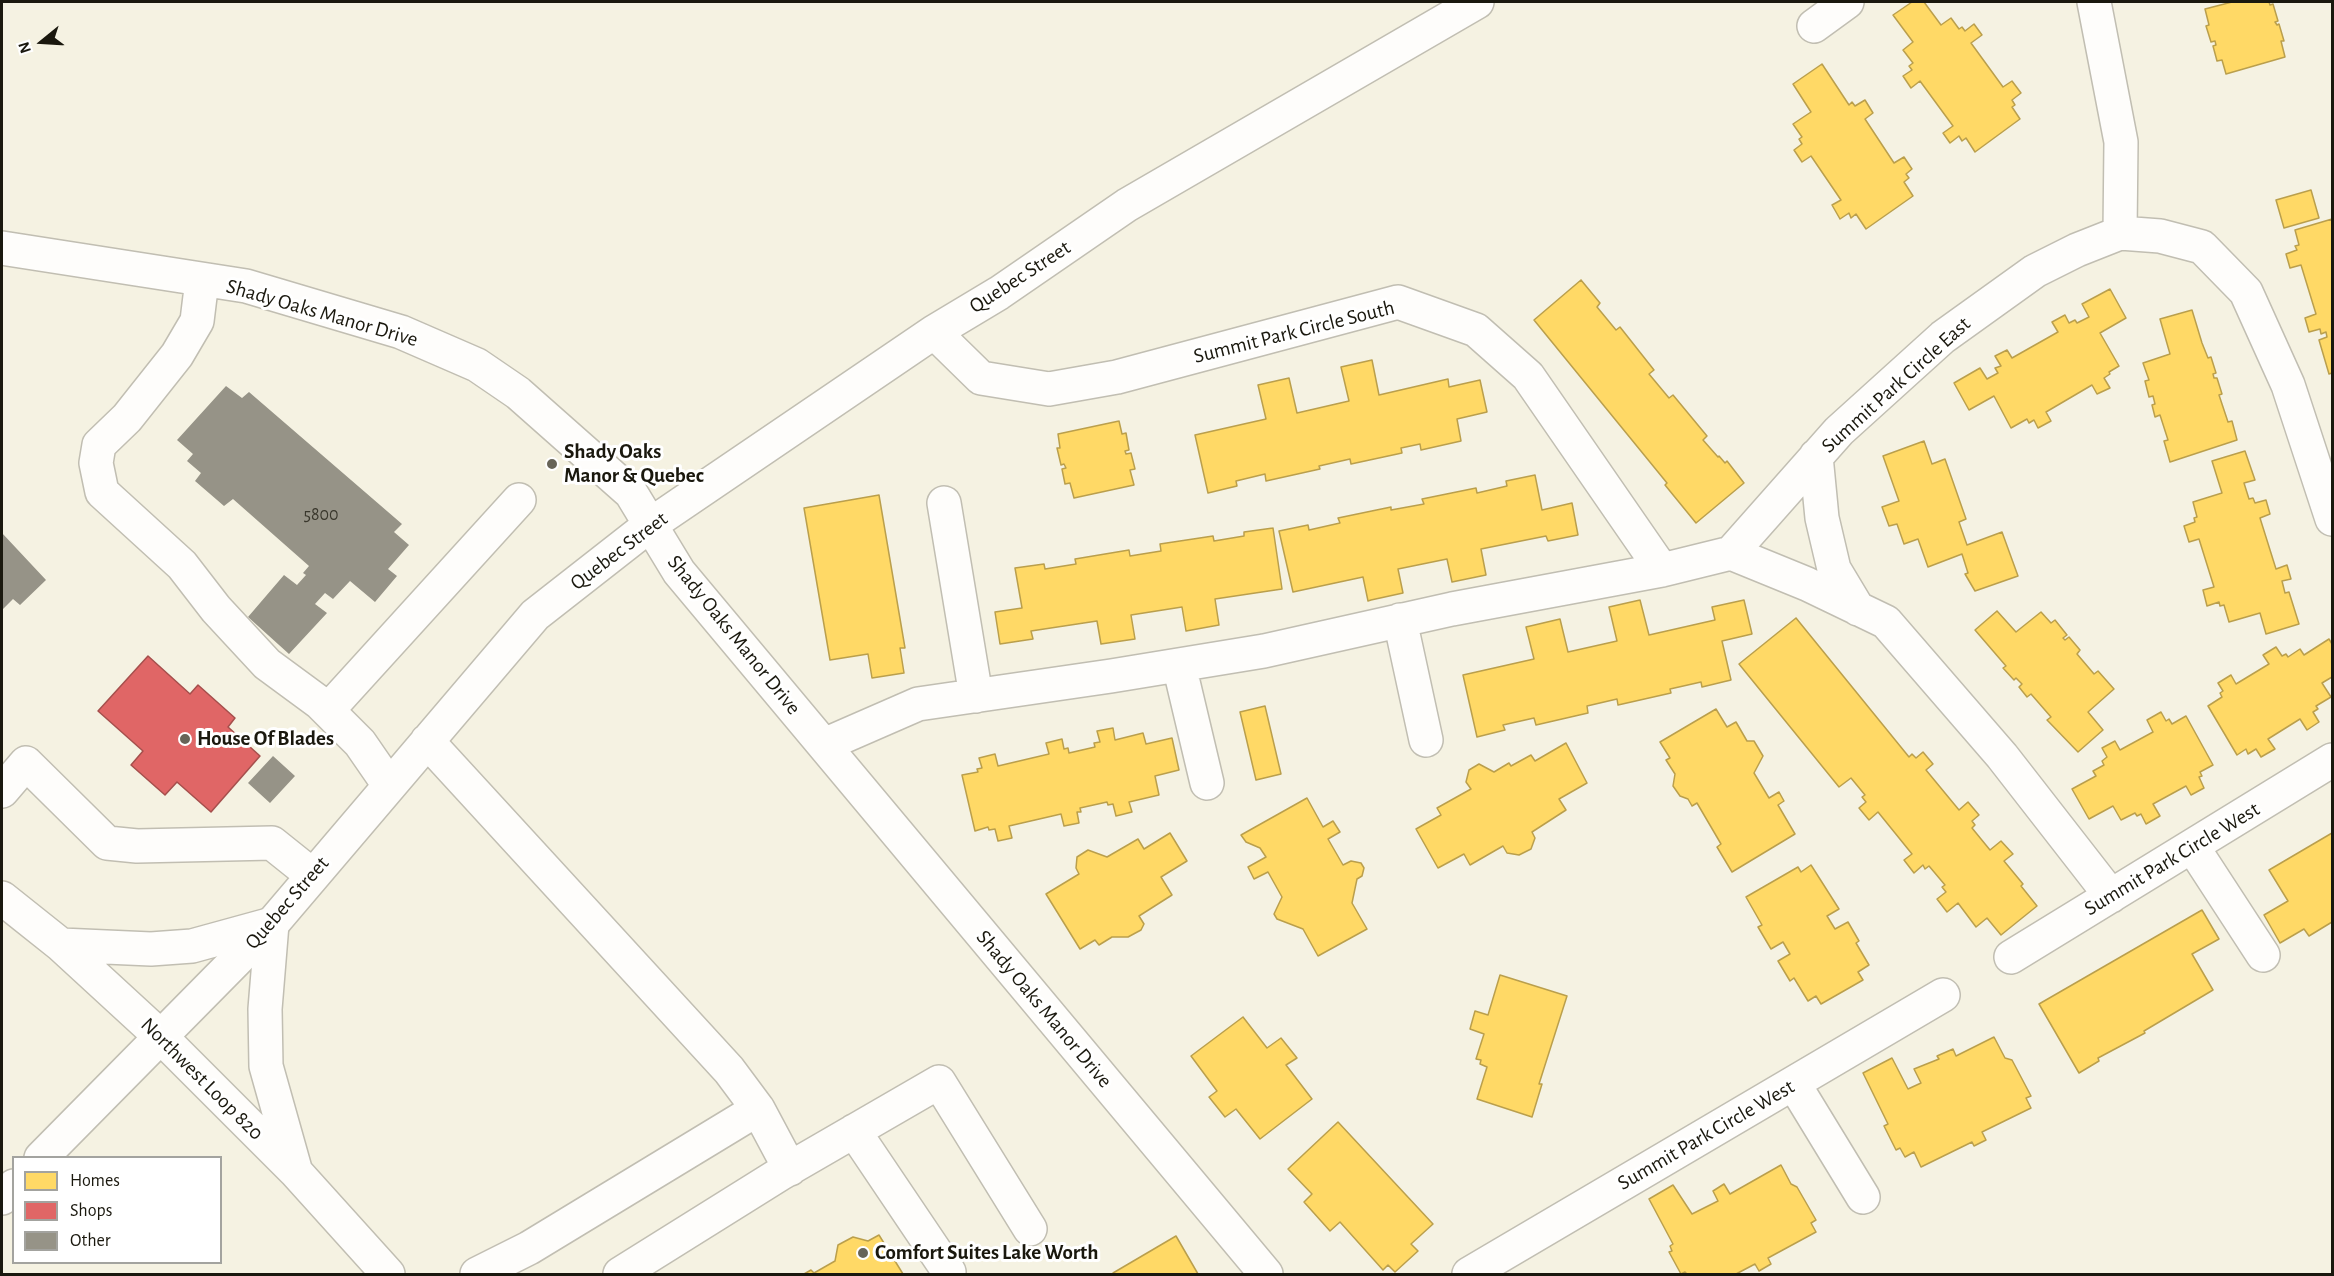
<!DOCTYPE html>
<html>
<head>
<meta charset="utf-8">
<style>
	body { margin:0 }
	#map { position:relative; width:2334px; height:1276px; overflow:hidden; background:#f5f2e2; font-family:"Alegreya Sans",sans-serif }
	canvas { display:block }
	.frame { position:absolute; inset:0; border:3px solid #1a180e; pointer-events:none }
	.legend { position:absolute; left:12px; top:1156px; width:210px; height:108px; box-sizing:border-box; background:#fff; border:2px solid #a3a39f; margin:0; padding:8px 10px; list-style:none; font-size:18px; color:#1a180e }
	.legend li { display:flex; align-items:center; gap:12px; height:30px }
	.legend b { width:30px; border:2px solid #a3a39f }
	.north { position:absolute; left:12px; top:12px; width:60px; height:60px; -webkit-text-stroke:4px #fff; paint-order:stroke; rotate:252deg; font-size:16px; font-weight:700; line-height:24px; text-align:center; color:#1a180e }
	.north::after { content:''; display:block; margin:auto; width:21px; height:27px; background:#1a180e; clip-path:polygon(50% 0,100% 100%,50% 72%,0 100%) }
</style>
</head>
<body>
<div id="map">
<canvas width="2334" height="1276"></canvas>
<div class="frame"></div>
<ul class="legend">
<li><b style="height:16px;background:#ffd966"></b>Homes</li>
<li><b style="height:16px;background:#e06666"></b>Shops</li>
<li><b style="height:16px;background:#969387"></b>Other</li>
</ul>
<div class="north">N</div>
</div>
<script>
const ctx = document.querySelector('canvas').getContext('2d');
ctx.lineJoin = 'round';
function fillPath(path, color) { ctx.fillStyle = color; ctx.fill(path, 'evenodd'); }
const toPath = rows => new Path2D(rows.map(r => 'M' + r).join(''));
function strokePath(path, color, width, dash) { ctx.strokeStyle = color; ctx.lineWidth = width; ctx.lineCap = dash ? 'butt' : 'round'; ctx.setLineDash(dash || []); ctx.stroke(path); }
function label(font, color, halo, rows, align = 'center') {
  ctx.font = font + ' "Alegreya Sans",sans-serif'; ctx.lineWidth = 6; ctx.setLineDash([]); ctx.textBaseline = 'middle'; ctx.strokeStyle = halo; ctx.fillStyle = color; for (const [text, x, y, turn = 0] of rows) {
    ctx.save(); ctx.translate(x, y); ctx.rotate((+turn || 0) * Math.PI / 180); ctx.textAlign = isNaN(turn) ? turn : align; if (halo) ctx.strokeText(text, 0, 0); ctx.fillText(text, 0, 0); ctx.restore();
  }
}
const homes = toPath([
	[1912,2,1924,2,1941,25,1951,18,1959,29,1962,27,1965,31,1974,24,1982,35,1971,43,2003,87,2012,81,2021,93,2012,100,2015,105,2012,107,2020,119,1975,152,1966,138,1962,141,1959,136,1950,143,1943,133,1953,126,1920,81,1911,88,1903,76,1912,70,1909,66,1913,63,1903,50,1913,42,1893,15,1912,2],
	[2232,2,2269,2,2270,5,2273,4,2278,21,2275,22,2277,25,2279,24,2284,41,2281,41,2285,57,2226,74,2222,60,2217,61,2213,46,2216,45,2215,41,2211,42,2206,26,2209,25,2205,9,2232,2],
	[1822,64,1849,105,1852,102,1855,106,1865,100,1873,113,1865,119,1894,163,1904,157,1912,169,1906,174,1909,178,1904,182,1913,196,1866,229,1856,214,1851,218,1849,213,1840,219,1832,205,1841,200,1811,156,1802,162,1794,150,1802,144,1799,139,1802,137,1793,124,1811,112,1793,84,1822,64],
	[2311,190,2319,218,2284,228,2276,200,2311,190],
	[2332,219,2332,373,2329,374,2319,340,2327,337,2326,332,2321,334,2320,329,2309,332,2305,318,2316,314,2301,265,2290,268,2286,254,2297,250,2295,246,2299,245,2295,230,2332,219],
	[1581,280,1600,303,1597,307,1616,330,1620,327,1654,370,1649,374,1669,398,1673,395,1707,436,1703,440,1718,457,1719,456,1725,463,1727,461,1744,483,1696,523,1665,485,1667,483,1534,320,1581,280],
	[2110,289,2126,318,2100,333,2119,366,2109,372,2110,374,2104,378,2110,388,2097,394,2092,385,2046,412,2051,421,2038,428,2034,420,2029,423,2027,419,2011,428,1994,396,1969,410,1954,383,1980,368,1987,379,1998,373,1995,368,2001,366,1995,356,2007,350,2012,358,2058,332,2052,322,2065,315,2069,323,2075,320,2077,323,2089,317,2082,304,2110,289],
	[2192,310,2202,343,2208,358,2211,357,2216,373,2213,374,2214,378,2217,378,2222,394,2219,395,2228,422,2232,421,2237,440,2170,462,2164,441,2168,440,2160,415,2155,417,2152,405,2155,404,2153,396,2149,397,2145,381,2149,380,2143,363,2170,354,2160,319,2192,310],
	[1372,360,1379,395,1448,379,1449,387,1480,380,1487,412,1457,419,1461,441,1421,450,1420,444,1401,448,1402,453,1351,464,1350,459,1319,466,1320,469,1266,481,1265,474,1236,481,1237,486,1208,493,1195,435,1266,419,1258,385,1289,378,1297,413,1349,401,1341,367,1372,360],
	[1119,421,1122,434,1126,433,1129,450,1125,451,1126,454,1131,453,1135,469,1130,470,1134,485,1074,498,1070,483,1065,484,1062,469,1066,468,1064,464,1061,465,1057,448,1060,448,1058,434,1119,421],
	[1924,441,1932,464,1945,459,1966,519,1959,522,1967,545,2002,532,2018,576,1975,591,1965,574,1968,573,1962,554,1928,567,1918,539,1904,544,1897,524,1889,526,1882,507,1899,501,1883,456,1924,441],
	[2245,451,2255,480,2244,483,2249,499,2253,498,2255,503,2266,500,2270,514,2260,518,2276,569,2287,565,2291,579,2282,581,2285,593,2289,592,2299,624,2266,634,2260,613,2229,622,2224,605,2220,606,2219,602,2207,606,2203,590,2214,587,2199,539,2189,542,2184,526,2195,522,2194,518,2197,517,2193,502,2222,493,2212,461,2245,451],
	[1535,475,1542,510,1572,503,1578,535,1548,541,1546,536,1481,549,1486,575,1452,582,1447,559,1398,569,1403,593,1371,600,1368,601,1363,577,1293,592,1279,531,1308,525,1309,530,1340,523,1338,518,1391,507,1391,510,1424,504,1422,499,1476,488,1477,493,1507,486,1506,481,1535,475],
	[879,495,905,648,900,648,904,673,872,678,868,654,830,660,804,508,879,495],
	[1273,528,1282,589,1215,599,1219,625,1186,631,1182,607,1131,615,1135,639,1101,644,1097,621,1031,631,1033,639,1000,644,995,612,1022,608,1015,568,1044,564,1045,569,1076,564,1075,559,1129,550,1130,556,1161,551,1160,544,1213,536,1214,541,1244,536,1244,532,1273,528],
	[1640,600,1649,635,1715,620,1712,607,1744,600,1752,634,1722,641,1731,680,1702,687,1701,682,1670,689,1671,693,1618,705,1617,699,1587,706,1588,713,1536,725,1534,718,1503,725,1505,730,1477,737,1463,675,1534,659,1526,627,1560,619,1568,652,1617,641,1609,607,1640,600],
	[1997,611,2016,632,2041,612,2051,623,2055,620,2067,635,2063,638,2065,640,2069,637,2080,650,2077,654,2094,674,2098,671,2114,689,2088,712,2103,730,2078,752,2047,720,2051,717,2031,694,2027,697,2019,687,2022,684,2016,678,2014,680,2003,668,2006,666,1975,630,1997,611],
	[1796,618,1909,757,1912,754,1916,758,1923,752,1933,764,1926,770,1959,810,1968,802,1979,815,1972,821,1975,825,1972,828,1990,850,2001,841,2013,854,2004,861,2023,884,2021,886,2037,906,2001,935,1987,918,1976,927,1958,903,1947,912,1937,899,1946,892,1942,887,1945,885,1929,866,1925,869,1923,865,1914,873,1904,860,1912,854,1878,812,1869,820,1859,808,1866,802,1862,797,1865,795,1851,778,1839,787,1739,664,1796,618],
	[2329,639,2332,644,2332,677,2322,683,2331,697,2316,706,2318,709,2313,712,2319,722,2307,730,2300,719,2268,739,2275,749,2261,757,2256,749,2248,754,2246,749,2237,755,2208,706,2222,697,2220,693,2223,691,2218,683,2231,675,2236,684,2269,664,2263,655,2276,647,2282,656,2286,654,2288,657,2300,649,2304,655,2329,639],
	[1265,706,1281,774,1256,780,1240,712,1265,706],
	[1716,709,1727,727,1736,722,1747,741,1754,741,1763,756,1754,773,1769,798,1779,792,1784,801,1778,805,1795,834,1732,872,1717,847,1721,844,1697,803,1692,806,1688,799,1680,796,1673,786,1675,774,1666,760,1670,758,1660,742,1716,709],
	[2161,712,2166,721,2169,719,2172,724,2186,716,2213,765,2200,772,2202,776,2199,777,2204,788,2191,795,2186,786,2153,804,2160,816,2146,824,2141,814,2137,816,2135,813,2121,820,2113,806,2089,819,2072,789,2096,776,2093,771,2104,765,2102,761,2107,757,2102,748,2115,741,2120,750,2153,732,2147,720,2161,712],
	[1113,728,1115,740,1143,733,1146,744,1172,738,1179,770,1155,776,1159,795,1129,802,1132,812,1116,816,1113,804,1108,805,1107,802,1080,808,1081,812,1077,812,1079,823,1064,826,1061,814,1009,826,1012,838,998,841,995,829,989,830,988,827,975,831,962,775,978,772,977,769,982,768,979,758,995,754,998,766,1049,754,1046,743,1062,739,1064,749,1068,748,1069,753,1095,747,1094,743,1100,742,1097,731,1113,728],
	[1566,743,1587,783,1559,799,1566,810,1532,832,1535,838,1531,849,1519,855,1507,853,1503,846,1470,865,1464,854,1438,868,1416,829,1441,815,1437,808,1471,789,1466,782,1469,770,1479,764,1494,772,1509,763,1511,766,1531,755,1535,761,1566,743],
	[1307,798,1323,827,1333,821,1340,832,1328,839,1343,865,1351,861,1361,863,1364,868,1362,876,1357,879,1352,903,1367,929,1318,956,1303,929,1277,919,1274,914,1282,897,1268,872,1254,879,1248,867,1266,857,1260,848,1246,842,1241,835,1307,798],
	[1170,833,1187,861,1161,877,1172,895,1139,916,1144,924,1141,930,1128,937,1112,937,1099,945,1095,940,1080,949,1046,894,1079,874,1076,868,1077,857,1088,850,1107,857,1138,839,1144,849,1170,833],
	[2332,833,2332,922,2309,936,2304,929,2280,943,2264,915,2288,901,2269,870,2332,833],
	[1811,865,1839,909,1827,916,1835,929,1848,922,1859,941,1856,943,1869,965,1858,972,1863,980,1821,1004,1816,996,1808,1001,1794,978,1790,981,1778,961,1790,954,1783,942,1771,949,1758,927,1762,925,1746,897,1798,867,1801,872,1811,865],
	[2202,910,2219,939,2192,954,2213,990,2144,1031,2145,1033,2098,1058,2099,1061,2079,1073,2039,1004,2202,910],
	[1500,975,1567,996,1539,1084,1542,1084,1532,1117,1477,1099,1487,1067,1480,1064,1481,1060,1476,1059,1484,1034,1470,1029,1475,1011,1488,1015,1500,975],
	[1243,1017,1267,1048,1281,1038,1297,1058,1286,1065,1312,1099,1260,1139,1236,1109,1225,1117,1209,1097,1217,1091,1191,1056,1243,1017],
	[1994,1037,2005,1058,2012,1060,2031,1096,2026,1098,2031,1108,1982,1132,1986,1140,1974,1146,1972,1142,1921,1167,1914,1152,1905,1157,1900,1148,1896,1150,1884,1126,1888,1124,1863,1073,1892,1058,1908,1089,1921,1083,1914,1069,1939,1059,1937,1056,1953,1049,1956,1056,1994,1037],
	[1338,1122,1433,1224,1411,1244,1418,1251,1395,1272,1388,1265,1383,1270,1340,1222,1330,1231,1304,1202,1312,1194,1288,1169,1338,1122],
	[1781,1165,1791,1184,1797,1187,1816,1220,1811,1223,1816,1232,1768,1258,1771,1264,1759,1271,1755,1264,1736,1274,1687,1274,1685,1272,1681,1274,1669,1252,1672,1251,1670,1246,1673,1244,1649,1199,1673,1185,1692,1214,1718,1201,1713,1191,1724,1184,1730,1194,1781,1165],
	[879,1235,903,1274,804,1274,811,1270,814,1273,835,1261,838,1245,853,1237,868,1241,879,1235],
	[1176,1236,1198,1274,1114,1274,1113,1273,1176,1236]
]);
fillPath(homes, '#ffd966');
strokePath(homes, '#ba9f4c', 1.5);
const shops = toPath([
	[148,656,190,694,198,685,235,718,228,727,260,756,211,812,177,782,165,795,131,765,143,751,98,711,148,656]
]);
fillPath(shops, '#e06666');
strokePath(shops, '#a54f4c', 1.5);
fillPath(toPath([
	[226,386,242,398,249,392,402,524,394,532,409,545,388,569,397,576,375,602,350,581,333,599,325,593,315,604,327,613,289,654,248,617,284,575,297,585,306,575,303,573,309,566,233,499,224,506,195,481,201,473,187,461,193,454,177,440],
	[2,533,46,580,20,605,13,599,2,610],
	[273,756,295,776,270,803,248,783]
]), '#969387');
const minor = toPath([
	[2094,2,2121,142,2120,233,2160,236,2202,247,2246,292,2288,385,2332,519],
	[1814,26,1847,2],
	[2,248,246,286,401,332,477,365,518,393,631,493,679,572,1266,1274],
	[202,280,197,321,177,355,127,418,99,445,96,463,102,492,182,565,216,609,267,664,320,703,360,743,389,785],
	[934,332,981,378,1049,389,1117,377,1398,302,1476,330,1528,376,1662,570],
	[1816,456,1822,518,1834,569,1858,609],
	[944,503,976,696],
	[1731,553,1839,431,1943,337,2035,271,2077,250,2120,233],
	[1400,620,1426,740],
	[1179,665,1207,783],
	[328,710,519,500],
	[427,741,729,1070,758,1109,529,1248,477,1274],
	[824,745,918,704,1111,676,1264,651,1452,609,1662,570,1731,553,1807,584,1886,622,2002,756,2111,896],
	[2,791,26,763,107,843,137,846,272,843,312,875],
	[2192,846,2263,955],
	[2011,957,2332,760],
	[1794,1084,1863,1197],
	[758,1109,790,1169],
	[854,1131,949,1272],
	[41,1158,272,924,535,615,650,525,934,332,999,293,1127,205,1477,2],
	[2,1198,14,1186],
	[620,1274,780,1174,939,1082,1030,1229],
	[1469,1274,1943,995]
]);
const major = toPath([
	[2,898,61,945,160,1036,295,1171,388,1274],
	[61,945,151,949,192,946,272,924,265,1009,266,1066,295,1169]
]);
strokePath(minor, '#c1beb2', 36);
strokePath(major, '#c1beb2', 36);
strokePath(minor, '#fefdfb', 33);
strokePath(major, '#fefdfb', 33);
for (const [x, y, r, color] of [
	[552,464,6,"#676458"],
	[185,739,6,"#676458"],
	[863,1253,6,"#676458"]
]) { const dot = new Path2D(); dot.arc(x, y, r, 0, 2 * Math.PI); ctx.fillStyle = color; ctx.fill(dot); strokePath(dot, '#fff', 2); }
label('18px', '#39372c', null, [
	["5800",321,515]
]);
label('21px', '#1a180e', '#fff', [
	["Quebec Street",1020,277,-33],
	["Shady Oaks Manor Drive",322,313,16],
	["Summit Park Circle South",1294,332,-14],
	["Summit Park Circle East",1896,385,-42],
	["Quebec Street",619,551,-37],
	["Shady Oaks Manor Drive",734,635,51],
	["Summit Park Circle West",2172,859,-31],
	["Quebec Street",287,903,-49],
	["Shady Oaks Manor Drive",1044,1009,50],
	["Northwest Loop 820",202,1079,45],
	["Summit Park Circle West",1706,1135,-30]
]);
label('bold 21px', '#1a180e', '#fff', [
	["Shady Oaks",564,452],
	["Manor & Quebec",564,476],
	["House Of Blades",197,739],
	["Comfort Suites Lake Worth",875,1253]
], 'left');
</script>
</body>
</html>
